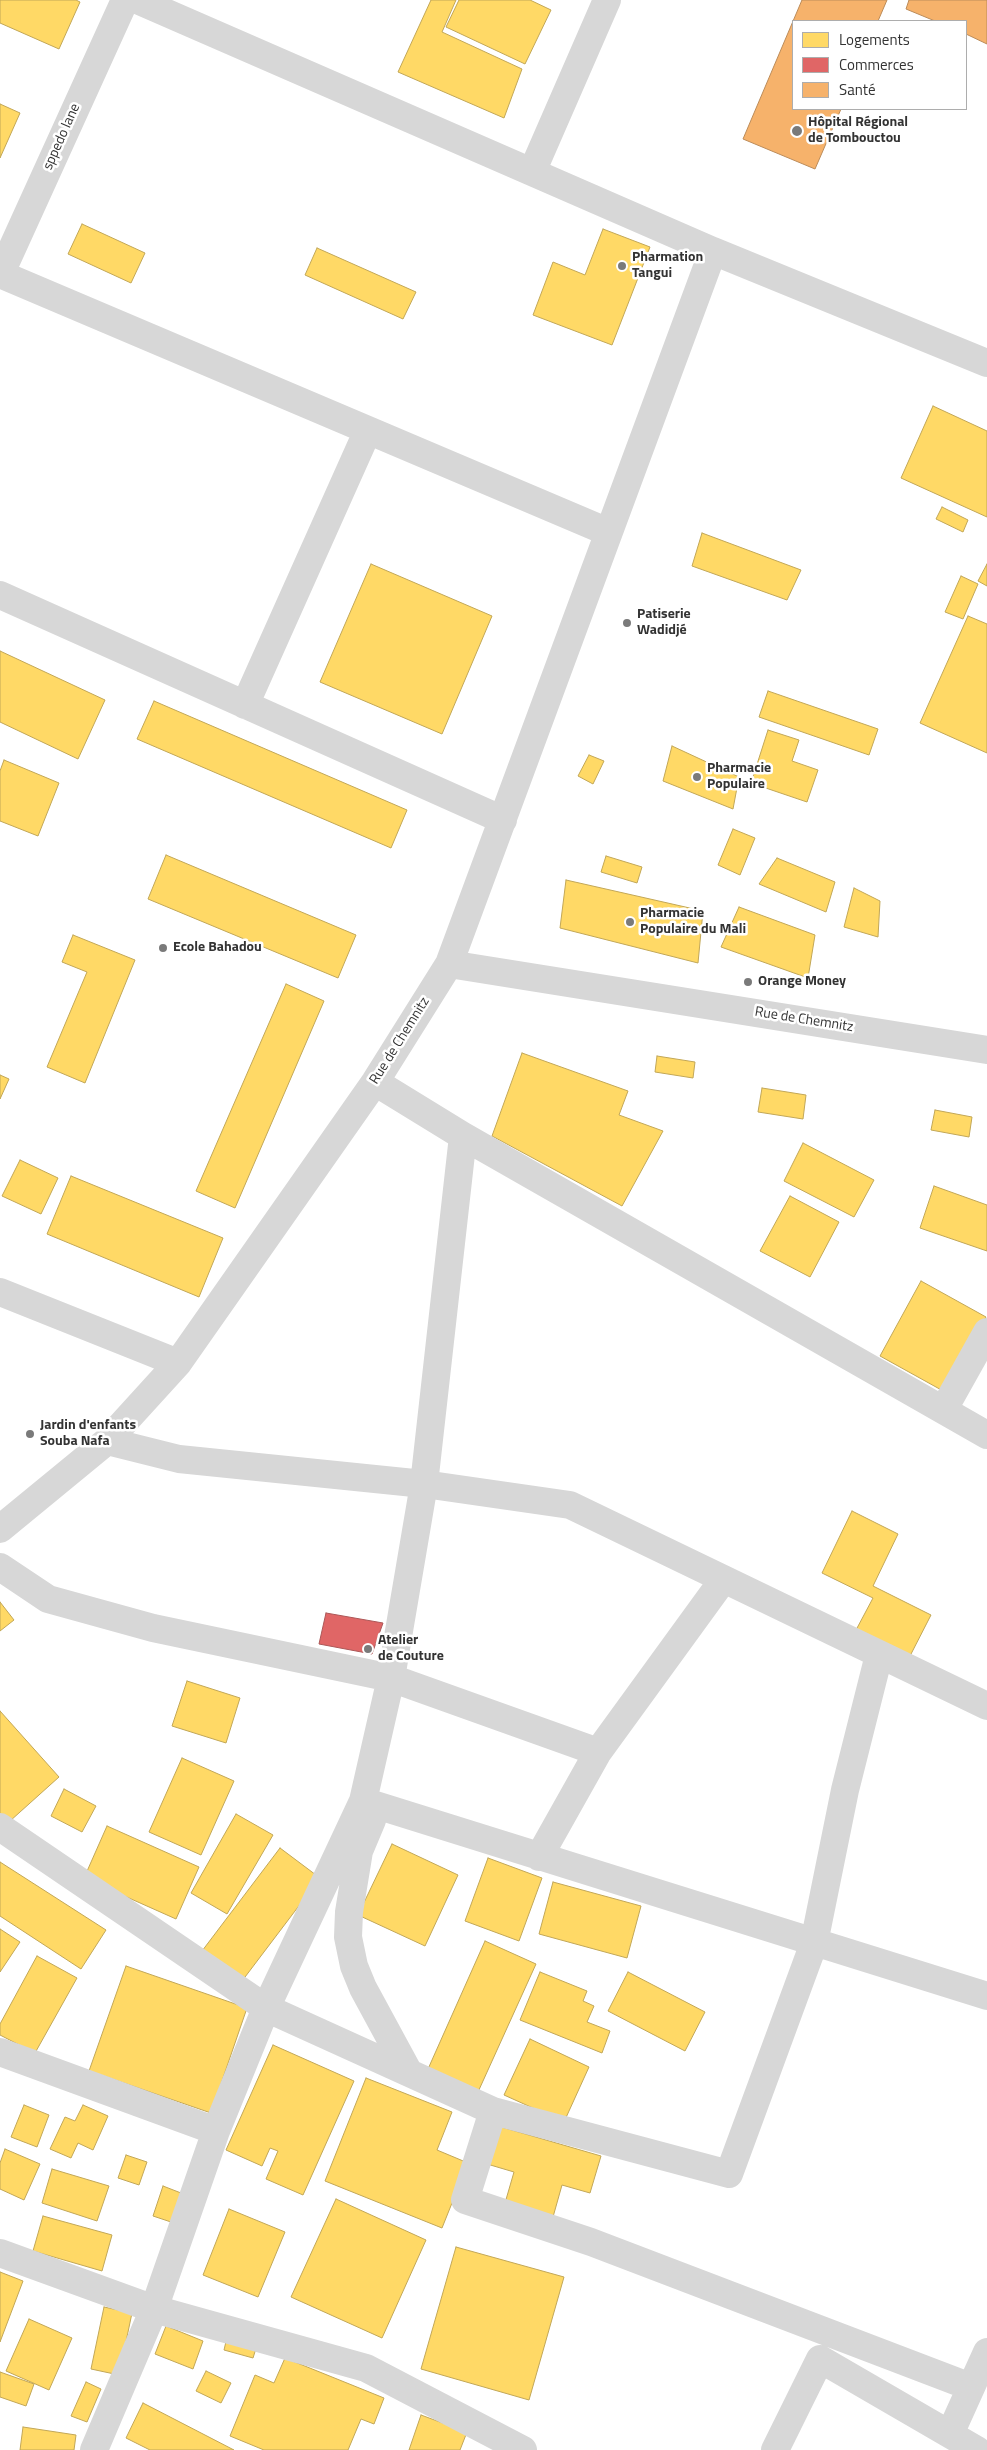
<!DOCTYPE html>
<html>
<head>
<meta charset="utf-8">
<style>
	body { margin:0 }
	#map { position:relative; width:987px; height:2450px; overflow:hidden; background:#fff; font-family:"Titillium Web",sans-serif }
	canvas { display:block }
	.legend { position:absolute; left:792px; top:20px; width:175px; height:90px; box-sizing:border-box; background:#fff; border:1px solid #adadad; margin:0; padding:6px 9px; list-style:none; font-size:15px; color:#333 }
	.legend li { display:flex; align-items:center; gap:10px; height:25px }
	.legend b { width:25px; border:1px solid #adadad }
</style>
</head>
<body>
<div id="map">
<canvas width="987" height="2450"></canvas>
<ul class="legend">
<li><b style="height:14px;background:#ffd966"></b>Logements</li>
<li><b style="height:14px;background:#e06666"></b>Commerces</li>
<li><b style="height:14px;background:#f6b26b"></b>Santé</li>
</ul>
</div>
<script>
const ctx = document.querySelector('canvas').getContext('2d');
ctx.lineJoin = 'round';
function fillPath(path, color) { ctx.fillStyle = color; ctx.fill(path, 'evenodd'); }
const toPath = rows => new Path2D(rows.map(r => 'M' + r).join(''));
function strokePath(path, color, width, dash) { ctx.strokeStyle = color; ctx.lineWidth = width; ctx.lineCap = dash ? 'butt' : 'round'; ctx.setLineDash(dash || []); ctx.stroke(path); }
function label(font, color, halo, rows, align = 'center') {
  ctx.font = font + ' "Titillium Web",sans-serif'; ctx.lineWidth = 5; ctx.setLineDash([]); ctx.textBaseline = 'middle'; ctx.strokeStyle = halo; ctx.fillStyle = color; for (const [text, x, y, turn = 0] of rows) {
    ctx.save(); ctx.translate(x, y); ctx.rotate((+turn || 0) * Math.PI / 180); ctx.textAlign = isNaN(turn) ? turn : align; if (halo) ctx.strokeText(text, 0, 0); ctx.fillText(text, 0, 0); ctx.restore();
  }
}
const homes = toPath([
	[0,0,76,0,80,2,59,49,0,23,0,0],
	[431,0,456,0,442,32,522,69,504,118,398,72,431,0],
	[459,0,530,0,551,10,525,64,446,27,459,0],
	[0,104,20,113,0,158,0,104],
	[82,224,145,253,131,283,68,254,82,224],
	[603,229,650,247,612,345,533,315,553,262,585,275,603,229],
	[317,248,416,292,403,319,305,275,317,248],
	[933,406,987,431,987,517,901,478,933,406],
	[942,507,968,520,963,532,936,519,942,507],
	[702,533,801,570,787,600,692,566,702,533],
	[371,564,492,616,442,734,320,682,371,564],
	[987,564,987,586,978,581,987,564],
	[961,576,978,584,963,619,945,612,961,576],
	[968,616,987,624,987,753,920,723,968,616],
	[0,651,105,700,78,759,0,722,0,651],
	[768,691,878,729,869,755,759,717,768,691],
	[154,701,407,810,391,848,137,739,154,701],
	[768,730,799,740,792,761,818,770,807,802,751,783,768,730],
	[672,746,739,777,733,809,663,781,672,746],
	[589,755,604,761,593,784,578,776,589,755],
	[4,760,59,783,38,836,0,821,0,771,4,760],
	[733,829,755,838,740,875,718,865,733,829],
	[166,855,356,935,338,978,148,899,166,855],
	[606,856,642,867,637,883,601,872,606,856],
	[777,858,835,882,826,912,759,884,777,858],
	[566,880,703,911,698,963,560,928,566,880],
	[854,888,880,901,878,937,844,927,854,888],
	[739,907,815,935,808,978,721,947,739,907],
	[73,935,135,960,85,1083,47,1067,87,972,62,962,73,935],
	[286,984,324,1001,235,1208,196,1191,286,984],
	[522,1053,628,1091,619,1115,663,1131,622,1206,492,1136,522,1053],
	[657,1056,695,1062,693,1078,655,1072,657,1056],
	[0,1075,9,1079,0,1099,0,1075],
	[762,1088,806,1095,803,1119,758,1112,762,1088],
	[935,1110,972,1117,969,1137,931,1130,935,1110],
	[803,1143,874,1180,854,1217,784,1181,803,1143],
	[20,1160,58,1178,41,1214,2,1196,20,1160],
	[71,1176,223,1238,199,1297,47,1234,71,1176],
	[934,1186,987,1205,987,1251,920,1228,934,1186],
	[790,1196,839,1222,810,1277,760,1251,790,1196],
	[921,1281,986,1317,945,1392,880,1356,921,1281],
	[852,1511,898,1534,873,1586,931,1615,910,1656,856,1630,873,1598,822,1573,852,1511],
	[0,1602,14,1620,0,1631,0,1602],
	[187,1681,240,1698,226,1743,172,1726,187,1681],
	[0,1711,59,1777,0,1830,0,1711],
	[182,1758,234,1781,201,1855,149,1832,182,1758],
	[64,1789,96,1806,82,1832,51,1816,64,1789],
	[236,1814,273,1835,227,1914,191,1893,236,1814],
	[107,1826,199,1867,176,1919,84,1878,107,1826],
	[392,1844,458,1875,425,1946,358,1915,392,1844],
	[280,1848,320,1878,242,1981,202,1951,280,1848],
	[488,1858,542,1878,519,1941,465,1921,488,1858],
	[0,1862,106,1930,81,1969,0,1916,0,1862],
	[553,1882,641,1906,627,1958,539,1934,553,1882],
	[0,1929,20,1942,0,1972,0,1929],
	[485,1941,536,1964,478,2092,428,2069,485,1941],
	[37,1956,77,1978,35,2053,0,2035,0,2024,37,1956],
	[126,1966,247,2008,211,2113,89,2071,126,1966],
	[540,1972,587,1991,583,2001,594,2006,587,2022,610,2031,602,2053,520,2020,540,1972],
	[628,1972,705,2012,685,2051,608,2011,628,1972],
	[530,2039,589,2067,564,2122,504,2095,530,2039],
	[273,2045,354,2081,303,2195,266,2179,278,2151,270,2148,262,2166,226,2150,273,2045],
	[366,2078,452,2112,437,2150,468,2163,442,2228,325,2181,366,2078],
	[24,2105,49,2115,37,2147,11,2137,24,2105],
	[83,2105,108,2116,93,2150,78,2143,71,2158,50,2149,65,2117,75,2121,83,2105],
	[498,2126,601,2156,590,2193,562,2185,553,2217,505,2203,514,2172,487,2164,498,2126],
	[5,2149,40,2164,24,2200,0,2189,0,2163,5,2149],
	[126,2155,147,2162,139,2185,118,2178,126,2155],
	[52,2169,109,2186,97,2221,42,2203,52,2169],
	[163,2186,181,2193,171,2222,153,2216,163,2186],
	[336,2199,426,2240,382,2338,291,2297,336,2199],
	[229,2209,285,2232,258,2297,203,2275,229,2209],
	[43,2216,112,2235,102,2271,33,2251,43,2216],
	[456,2247,564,2277,529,2400,421,2369,456,2247],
	[0,2272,23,2281,0,2342,0,2272],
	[104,2307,132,2313,119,2375,91,2369,104,2307],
	[29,2319,72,2338,49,2390,6,2371,29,2319],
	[166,2326,203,2341,193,2369,155,2354,166,2326],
	[228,2333,258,2342,253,2358,224,2350,228,2333],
	[285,2358,384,2398,374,2424,361,2419,348,2450,264,2450,230,2436,255,2375,274,2383,285,2358],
	[206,2371,231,2383,221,2403,196,2391,206,2371],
	[0,2372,34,2384,26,2406,0,2397,0,2372],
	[86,2382,101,2389,87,2422,71,2416,86,2382],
	[143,2403,234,2450,150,2450,126,2438,143,2403],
	[421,2415,467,2432,460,2450,409,2450,421,2415],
	[23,2427,76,2435,74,2450,20,2450,23,2427]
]);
fillPath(homes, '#ffd966');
strokePath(homes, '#c2a757', 1);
const shops = toPath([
	[326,1613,383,1623,372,1654,319,1644,326,1613]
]);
fillPath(shops, '#e06666');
strokePath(shops, '#ac5757', 1);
const health = toPath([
	[802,0,887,0,878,21,793,21,793,109,841,109,815,169,743,139,802,0],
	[909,0,987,0,987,44,966,34,966,21,935,21,906,9,909,0]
]);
fillPath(health, '#f6b26b');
strokePath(health, '#bc8c5a', 1);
strokePath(toPath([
	[137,0,713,251,987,363],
	[532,172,607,0],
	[0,274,608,532],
	[0,275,125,0],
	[0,595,503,820],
	[245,705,368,430],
	[449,964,987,1050],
	[463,1136,987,1435],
	[0,1292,178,1363],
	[944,1409,987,1332],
	[107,1441,179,1459,424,1484,570,1505,987,1706],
	[0,1529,107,1441,178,1363,375,1082,449,964,713,251],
	[0,1567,48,1599,153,1628,391,1678,598,1752],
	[363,1801,987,1996],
	[372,1820,359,1851,349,1912,348,1937,354,1966,363,1988,408,2071],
	[0,1827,266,2008,493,2111,729,2174,814,1943,845,1790,879,1655],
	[539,1857,598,1752,723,1580],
	[0,2052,216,2131],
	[493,2111,465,2200,591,2242,971,2387],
	[0,2253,154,2309,366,2368,523,2450],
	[950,2434,987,2352],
	[94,2450,154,2309,216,2131,266,2008,363,1801,391,1678,424,1484,463,1136,375,1082],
	[775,2450,820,2359,977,2450]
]), '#d7d7d7', 28);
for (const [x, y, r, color] of [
	[797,131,6,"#7a7a7a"],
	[622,266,5,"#7a7a7a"],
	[627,623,5,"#7a7a7a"],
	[697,777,5,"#7a7a7a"],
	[630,922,5,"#7a7a7a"],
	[163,948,5,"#7a7a7a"],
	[748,982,5,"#7a7a7a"],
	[30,1434,5,"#7a7a7a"],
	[368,1649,5,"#7a7a7a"]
]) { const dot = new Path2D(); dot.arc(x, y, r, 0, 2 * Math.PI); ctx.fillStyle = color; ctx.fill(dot); strokePath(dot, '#fff', 2); }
label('bold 14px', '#333', '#fff', [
	["Hôpital Régional",808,123],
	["de Tombouctou",808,139],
	["Pharmation",632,258],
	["Tangui",632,274],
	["Patiserie",637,615],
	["Wadidjé",637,631],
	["Pharmacie",707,769],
	["Populaire",707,785],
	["Pharmacie",640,914],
	["Populaire du Mali",640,930],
	["Ecole Bahadou",173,948],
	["Orange Money",758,982],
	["Jardin d'enfants",40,1426],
	["Souba Nafa",40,1442],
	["Atelier",378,1641],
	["de Couture",378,1657]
], 'left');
label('14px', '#333', '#fff', [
	["sppedo lane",62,137,-66],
	["Rue de Chemnitz",804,1020,9],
	["Rue de Chemnitz",400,1041,-58]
]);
</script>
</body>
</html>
